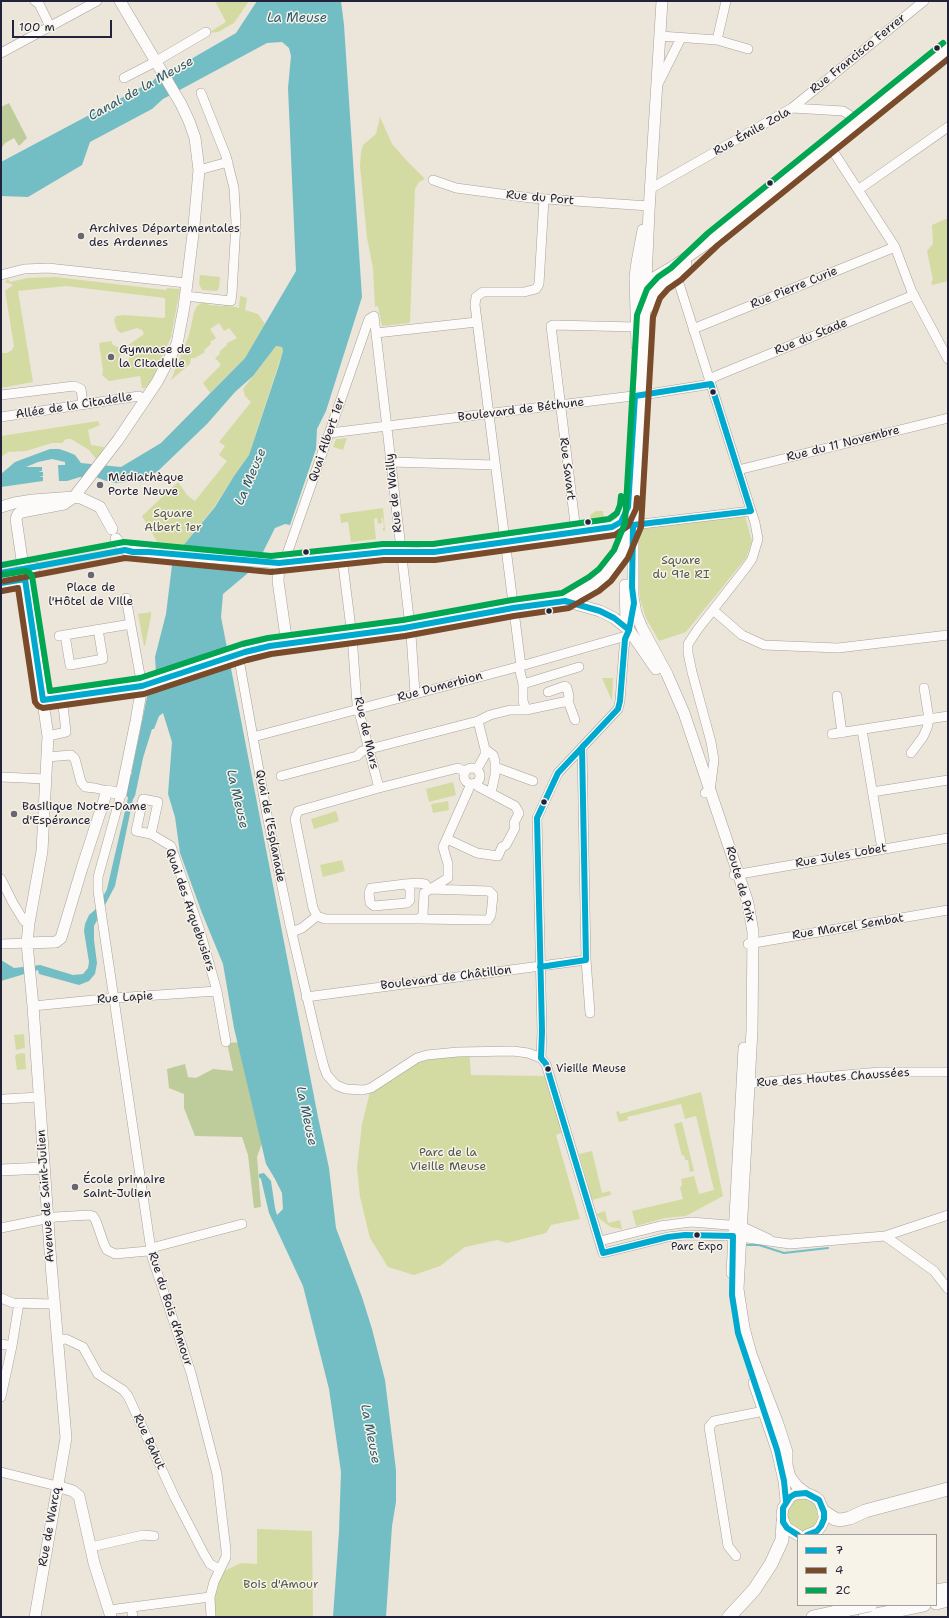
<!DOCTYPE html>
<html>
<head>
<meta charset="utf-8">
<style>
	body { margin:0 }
	#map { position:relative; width:949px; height:1618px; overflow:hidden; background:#ece5d9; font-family:"Shantell Sans",sans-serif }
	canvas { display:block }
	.frame { position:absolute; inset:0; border:2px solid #22223b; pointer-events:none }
	.legend { position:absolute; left:797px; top:1534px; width:140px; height:72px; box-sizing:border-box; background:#f7f3e8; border:1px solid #a29fa3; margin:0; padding:5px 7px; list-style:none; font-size:12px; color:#22223b }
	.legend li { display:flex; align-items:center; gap:8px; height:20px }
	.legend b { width:20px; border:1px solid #a29fa3 }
	.scale { position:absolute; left:12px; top:20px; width:100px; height:18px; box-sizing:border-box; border:2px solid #22223b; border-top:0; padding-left:5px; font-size:12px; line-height:14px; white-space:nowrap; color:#22223b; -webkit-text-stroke:3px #f7f3e8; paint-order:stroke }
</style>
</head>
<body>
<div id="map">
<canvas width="949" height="1618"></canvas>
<div class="frame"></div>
<ul class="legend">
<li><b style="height:5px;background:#00a9ce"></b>7</li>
<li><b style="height:5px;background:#7a4b2a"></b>4</li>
<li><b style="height:5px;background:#00a651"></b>2C</li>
</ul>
<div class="scale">100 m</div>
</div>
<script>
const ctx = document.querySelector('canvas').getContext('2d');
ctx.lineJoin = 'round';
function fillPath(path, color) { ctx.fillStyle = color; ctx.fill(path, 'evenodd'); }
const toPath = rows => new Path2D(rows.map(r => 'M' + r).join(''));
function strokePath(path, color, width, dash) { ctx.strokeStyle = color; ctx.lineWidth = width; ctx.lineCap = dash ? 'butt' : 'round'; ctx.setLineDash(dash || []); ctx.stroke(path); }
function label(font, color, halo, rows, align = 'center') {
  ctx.font = font + ' "Shantell Sans",sans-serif'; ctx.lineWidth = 3; ctx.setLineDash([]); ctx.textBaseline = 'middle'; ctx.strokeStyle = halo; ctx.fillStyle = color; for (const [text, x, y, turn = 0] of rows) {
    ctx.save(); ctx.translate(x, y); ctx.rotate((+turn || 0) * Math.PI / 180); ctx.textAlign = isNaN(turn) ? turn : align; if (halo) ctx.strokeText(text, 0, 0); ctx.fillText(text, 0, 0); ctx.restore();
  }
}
fillPath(toPath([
	[215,1,249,1,234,23,218,32,208,33,226,22],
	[380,117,392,144,407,161,425,179,419,182,415,189,410,321,409,323,382,326,378,306,375,307,373,268,367,238,360,166,361,152,363,145,376,134],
	[948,218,948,281,932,285,931,282,933,280,927,251,933,244,932,225],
	[200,275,220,277,219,288,217,291,202,290,199,284],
	[55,277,166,290,167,288,180,289,171,337,151,382,145,388,142,388,140,376,109,381,102,375,103,370,99,343,112,341,112,344,117,347,119,347,122,367,128,366,129,358,127,346,144,334,142,330,137,328,121,333,117,330,114,320,116,316,124,315,164,318,165,317,165,298,66,286,18,291,33,382,1,388,1,353,7,353,12,350,14,346,5,291,13,285,5,282,8,279,10,282,27,278],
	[240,296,247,298,245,310,258,314,265,324,245,358,210,393,203,383,220,366,220,363,215,358,220,354,219,352,227,345,227,343,237,338,229,328,224,331,219,323,210,329,216,338,210,342,211,344,204,350,205,352,195,358,191,358,190,364,171,380,189,335,194,312,197,306,203,302,210,305,224,306,230,302,231,306,239,308],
	[276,346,282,347,283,351,249,455,234,476,215,506,182,547,159,545,142,516,178,482,188,496,195,501,227,461,219,455,225,446,219,442,251,402,245,396,243,389],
	[98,421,100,425,88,430,91,445,104,447,100,456,96,459,89,450,71,439,66,439,62,443,52,443,26,451,8,452,1,457,1,436],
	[347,438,343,450,333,447,336,439],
	[383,508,385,531,383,531,383,528,384,528,383,518,381,518,382,523,378,524,377,518,374,519,376,539,351,542,348,522,341,523,340,514],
	[596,511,603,511,604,519,591,521,590,515],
	[745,516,752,541,746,558,686,632,659,641,646,618,640,599,637,571,636,529],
	[151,612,151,616,145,646,144,646,138,614],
	[602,678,613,678,612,701],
	[453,782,456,795,429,802,426,789],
	[448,801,449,810,433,813,431,804],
	[336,811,339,821,314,829,311,819],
	[342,860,345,871,323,877,320,865],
	[24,1034,25,1048,16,1050,14,1035],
	[469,1051,471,1075,549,1076,566,1131,556,1135,580,1219,551,1225,546,1233,507,1243,497,1240,465,1247,440,1266,414,1275,388,1267,370,1238,360,1197,357,1168,362,1124,371,1088,410,1062],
	[23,1053,25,1054,26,1069,17,1070,15,1056,17,1054],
	[701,1092,723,1196,686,1216,665,1218,636,1226,632,1211,683,1199,680,1187,682,1186,681,1179,694,1176,699,1194,714,1190,696,1116,685,1119,681,1104,627,1117,628,1120,619,1122,616,1112,619,1111,620,1114],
	[682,1122,694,1171,690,1172,688,1160,685,1160,684,1155,682,1156,674,1124],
	[592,1151,602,1193,610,1191,611,1195,592,1200,579,1154],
	[605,1211,608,1223,620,1220,622,1229,611,1227,601,1220,596,1214],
	[801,1497,816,1503,820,1519,813,1528,802,1531,796,1530,788,1522,786,1511,791,1501],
	[257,1529,312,1531,313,1617,215,1617,214,1597,218,1583,224,1571,241,1563,257,1564]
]), '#d4dba2');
fillPath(toPath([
	[9,103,27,138,19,146,14,138,5,143,1,149,1,107],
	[243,1042,267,1129,257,1157,261,1207,254,1208,248,1155,242,1137,195,1136,184,1108,184,1094,169,1088,167,1069,185,1064,188,1077,196,1078,213,1069,233,1071,227,1043]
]), '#becb9a');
fillPath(toPath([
	[257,1,341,1,344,25,362,297,326,411,317,429,316,449,290,525,285,524,275,528,263,552,248,573,223,594,221,617,318,1117,329,1168,336,1228,362,1297,372,1329,385,1380,396,1470,396,1502,392,1526,386,1617,333,1617,339,1532,341,1472,329,1389,303,1286,269,1213,261,1179,259,1177,259,1174,264,1173,271,1181,275,1208,277,1215,283,1209,282,1193,275,1179,266,1164,234,1028,223,964,202,913,180,853,175,817,168,794,172,742,163,713,159,716,154,729,152,729,143,758,135,796,133,799,115,886,94,926,94,940,97,963,95,974,89,981,79,985,39,974,38,970,1,981,1,960,14,968,40,965,73,975,83,974,88,968,89,962,84,931,85,924,89,915,97,908,107,889,128,798,126,794,130,775,132,774,132,770,148,692,157,688,155,657,166,614,172,565,182,547,215,507,234,476,249,455,279,365,283,351,282,347,276,346,253,376,235,392,207,424,158,471,140,483,138,481,116,483,106,481,96,477,80,477,67,481,59,481,58,465,65,465,65,462,52,459,38,462,26,467,42,467,42,471,38,472,43,472,43,476,39,477,43,477,43,481,1,487,1,474,15,462,50,449,59,449,68,452,75,455,81,463,121,467,161,443,245,358,296,271,288,88,291,56,289,48,282,42,267,43,163,99,152,109,90,142,82,165,28,197,1,196,1,162,153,81,158,75,172,70,236,33]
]), '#73bec5');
strokePath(toPath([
	[747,1245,759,1245,784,1253,828,1248]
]), '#73bec5', 2);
const minor = toPath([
	[35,1,39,4,50,26],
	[660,36,717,40,748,49],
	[717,40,726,1],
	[1,53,97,1],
	[124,78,153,63,206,32],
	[657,86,681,38],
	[792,108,843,111,859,121],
	[829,145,895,247,912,292,948,359],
	[199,170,228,162],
	[433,180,456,188,531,198,649,206],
	[650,189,792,108,924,1],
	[858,190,948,127],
	[676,274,755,523,758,539,752,559,745,569,698,629,688,644,688,653,692,672,711,742,714,760,710,791,705,793],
	[1,275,24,269,48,268,186,283],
	[185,296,231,301,232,293,236,223,234,188,226,156,201,93],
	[693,329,895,247],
	[376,333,477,322],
	[709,380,716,376,914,295],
	[1,395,74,386,81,389,83,404],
	[1,417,139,396,145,400],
	[330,433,649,394,711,384],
	[390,462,495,465],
	[738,470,948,418],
	[633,525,751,511],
	[576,532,551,326,553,325,636,327],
	[342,557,352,636,357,704,379,788],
	[279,563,287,554,369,319,374,316,411,635,415,693],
	[24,569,36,567],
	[126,598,142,686],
	[713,610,742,635,764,645,838,648,948,635],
	[630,625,626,636,624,648,620,701,618,709,558,773,537,818,542,1031,541,1058,546,1064,603,1253,668,1237,685,1235,733,1236,790,1244,885,1236,948,1215],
	[65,635,70,665,103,659,98,629],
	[59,636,131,624],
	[238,654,267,815,290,925,319,1048,324,1067,327,1075,336,1085,346,1089,363,1090,371,1088,417,1058,427,1055,458,1052,513,1051,528,1053,541,1058],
	[521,666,475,305,476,297,483,292,524,292,536,289,539,284,544,199],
	[519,667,523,684,579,667],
	[523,684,523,701,526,710,568,701,569,696,567,688,565,686,548,692],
	[837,696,842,733],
	[568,701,575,720],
	[478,721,490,715,510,710,526,710],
	[862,730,882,849],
	[832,734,948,716],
	[48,736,66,732,62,697],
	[253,737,521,666,626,636],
	[582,747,586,960,590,1013],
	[485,749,493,755,495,761,495,775,491,793],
	[911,753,923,737,927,728,929,719,924,688],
	[47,757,71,755,75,759,81,782,85,787,95,788,107,791],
	[495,767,533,781],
	'464 776a8 8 0 1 1 16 0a8 8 0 1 1-16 0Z',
	[465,772,458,768,379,788,298,811,295,819,313,908,317,916,325,919,418,919,421,917,423,915,424,893,448,878,448,864,443,847,471,784],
	[281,776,357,756,362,751,478,721,485,749,485,755,477,769],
	[1,777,46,779],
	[872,792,948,780],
	[121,794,98,877,98,891,152,1257,191,1373,217,1474,226,1550,226,1557,214,1582,210,1597,211,1617],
	[151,834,136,831,143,799,158,802,151,834,171,846,200,931,217,991,226,1042],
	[447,839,477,853,498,856,502,847,506,845,515,828,514,823,519,813,515,806,479,787,475,783],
	[734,875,948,838],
	[1,879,13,903,24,921,29,923],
	[405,884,410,888,410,900,407,903,374,906,370,903,369,893,371,888,373,888,405,884,418,883,425,884,429,889,489,891,493,895,491,915,488,920,418,919],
	[292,932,302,928,317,916],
	[1,944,27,943],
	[748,944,948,910],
	[306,997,586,960],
	[33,1006,114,998,217,991],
	[743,1084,880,1072,948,1072],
	[4,1099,39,1097],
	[1,1228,55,1217,89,1215,93,1216,96,1221,104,1244,107,1250,115,1254,148,1251,155,1247,242,1224],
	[885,1236,934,1271,948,1289],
	[600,1241,660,1226,691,1222,741,1226,769,1239],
	[1,1298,13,1303,54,1304],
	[57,1340,66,1339,83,1347,98,1374,123,1390,128,1396,175,1498,204,1554,210,1564,219,1569],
	[1,1344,12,1346],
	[1,1397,12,1346,19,1303],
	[1,1472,57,1486],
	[91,1547,143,1535,154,1536],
	[736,1556,728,1546,709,1427,714,1421,769,1410],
	[131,1607,133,1617],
	[109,1610,210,1597]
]);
const major = toPath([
	[662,1,649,211,641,395,633,525,633,597,636,613,642,628,667,674,684,713,748,903,753,932,752,1030,738,1289,744,1328,751,1354,778,1424,787,1452,787,1465,790,1477,797,1486,806,1493],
	[644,286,647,282,674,266,713,239,948,49],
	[648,307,651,298,657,289,686,264],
	[637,346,635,277,637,262,643,230],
	[1,507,14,503,33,500,74,497,81,498,100,507,112,529],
	[116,539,122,547,128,551,279,563,384,552,418,553,434,552,605,528,612,527,621,522,628,507],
	[279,563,278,581,287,644],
	[1,583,25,579],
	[625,585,626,620,629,630],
	[565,601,600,611,614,618,629,630,656,669],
	[43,700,142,686,245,652,270,646,404,628,513,608,565,601,594,584,605,575,621,554,630,531],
	[27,943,56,942,61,938,82,868,107,791,121,794,136,721,142,686],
	[1,1170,44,1168],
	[732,1273,744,1048],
	[754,1383,777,1450,784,1481,786,1501],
	[57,1486,73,1491,79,1496,94,1563,111,1617],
	[798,1535,787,1528,783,1522,782,1515,783,1508,790,1497,795,1494,806,1493,815,1497,819,1500,824,1512,824,1519,821,1526,817,1531,807,1535],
	[35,1617,66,1438,51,1264,33,1006,27,943,29,923,42,851,48,736,16,519,18,514,22,512,64,504,74,497,118,440,157,382,177,344,184,307,194,226,199,170,195,138,189,121,181,104,120,1]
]);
const highway = toPath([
	[824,1512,835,1519,840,1520,850,1518,865,1511,948,1489],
	[936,1591,948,1589],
	[936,1603,948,1600],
	[729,1617,754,1590,771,1564,782,1540,783,1522],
	[813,1617,836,1612],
	[865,1617,924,1605]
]);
strokePath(minor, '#a6a19e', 10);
strokePath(major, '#a6a19e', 12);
strokePath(highway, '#a6a19e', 14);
strokePath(minor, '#fcfbf9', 9);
strokePath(major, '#fcfbf9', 11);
strokePath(highway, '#fcfbf9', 13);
const highwayBridge = toPath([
	[836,1612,870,1605]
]);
strokePath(highwayBridge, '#a6a19e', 14, []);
strokePath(highwayBridge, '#fcfbf9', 13);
strokePath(toPath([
	[1,573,125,550,133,552,149,552,279,563,384,552,434,552,612,527,621,522,628,507,635,396,711,384,751,511,633,525,632,587,634,603,629,630,625,639,620,701,618,709,558,773,537,818,542,1031,541,1058,546,1064,603,1253,668,1237,685,1235,733,1236,732,1295,738,1333,777,1450,784,1481,786,1501],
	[1,583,25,579,43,700,142,686,245,652,270,646,404,628,513,608,565,601,600,611,614,618,629,630],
	[540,967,586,960,582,747,590,739],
	[798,1535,787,1528,783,1522,783,1508,790,1497,795,1494,806,1493,819,1500,824,1512,824,1519,821,1526,817,1531,807,1535]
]), '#00a9ce', 6);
strokePath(toPath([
	[4,581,125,558,271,572,384,560,435,560,615,535,628,526,636,509,637,498],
	[2,591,18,588,35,702,38,706,43,708,144,694,247,660,271,654,405,636,514,616,569,608,599,591,611,581,628,558,641,527,653,317,660,298,668,289,681,280,718,245,948,59]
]), '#7a4b2a', 6);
strokePath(toPath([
	[2,565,124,542,271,556,383,544,433,544,609,519,617,513,620,505,621,496],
	[1,575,25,571,29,572,32,576,50,691,140,678,242,644,268,638,403,620,512,600,562,593,589,577,599,569,614,550,625,523,637,315,647,289,658,277,671,268,708,233,943,43]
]), '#00a651', 6);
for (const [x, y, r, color] of [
	[937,48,3.5,"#22223b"],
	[770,183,3.5,"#22223b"],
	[81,236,4,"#696672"],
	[111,357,4,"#696672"],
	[713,392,3.5,"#22223b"],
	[100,485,4,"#696672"],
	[588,522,3.5,"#22223b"],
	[306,552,3.5,"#22223b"],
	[91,575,4,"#696672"],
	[549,611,3.5,"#22223b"],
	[544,802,3.5,"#22223b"],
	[14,814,4,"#696672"],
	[548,1069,3.5,"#22223b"],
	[75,1187,4,"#696672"],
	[697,1235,3.5,"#22223b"]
]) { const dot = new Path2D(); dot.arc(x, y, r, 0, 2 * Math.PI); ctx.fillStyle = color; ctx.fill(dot); strokePath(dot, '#f7f3e8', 1.5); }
label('11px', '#22223b', '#f7f3e8', [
	["Vieille Meuse",556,1069],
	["Parc Expo",697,1247,"center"]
], 'left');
label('12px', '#22223b', '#f7f3e8', [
	["Rue Francisco Ferrer",858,54,-39],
	["Rue Émile Zola",752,132,-29],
	["Rue du Port",540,198,5],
	["Rue Pierre Curie",794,288,-22],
	["Rue du Stade",811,337,-22],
	["Allée de la Citadelle",74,406,-9],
	["Boulevard de Béthune",521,410,-7],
	["Quai Albert 1er",327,440,-71],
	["Rue du 11 Novembre",843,444,-14],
	["Rue Savart",567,469,83],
	["Rue de Wailly",394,493,-96],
	["Rue Dumerbion",440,687,-15],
	["Rue de Mars",366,733,77],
	["Quai de l'Esplanade",270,826,79],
	["Rue Jules Lobet",841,856,-10],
	["Route de Prix",740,884,74],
	["Quai des Arquebusiers",190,910,71],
	["Rue Marcel Sembat",848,927,-9],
	["Boulevard de Châtillon",446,978,-7],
	["Rue Lapie",125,998,-4],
	["Rue des Hautes Chaussées",833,1078,-4],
	["Avenue de Saint-Julien",46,1196,-94],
	["Rue du Bois d'Amour",170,1309,72],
	["Rue Bahut",149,1442,65],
	["Rue de Warcq",50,1527,-80]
]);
label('12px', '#22223b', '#f7f3e8', [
	["Archives Départementales",89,229],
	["des Ardennes",89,243],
	["Gymnase de",119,350],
	["la Citadelle",119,364],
	["Médiathèque",108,478],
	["Porte Neuve",108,492],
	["Place de",91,588,"center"],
	["l'Hôtel de Ville",91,602,"center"],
	["Basilique Notre-Dame",22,807],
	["d'Espérance",22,821],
	["École primaire",83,1180],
	["Saint-Julien",83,1194]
], 'left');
label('12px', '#52574c', '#f7f3e8', [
	["Square",173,514],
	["Albert 1er",173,528],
	["Square",681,561],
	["du 91e RI",681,575],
	["Parc de la",448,1153],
	["Vieille Meuse",448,1167],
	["Bois d'Amour",281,1585]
]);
label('italic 13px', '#2e5a6f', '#f7f3e8', [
	["La Meuse",297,19],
	["Canal de la Meuse",141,89,-29],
	["La Meuse",251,477,-67],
	["La Meuse",237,799,77],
	["La Meuse",306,1116,78],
	["La Meuse",370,1434,79]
]);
</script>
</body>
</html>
